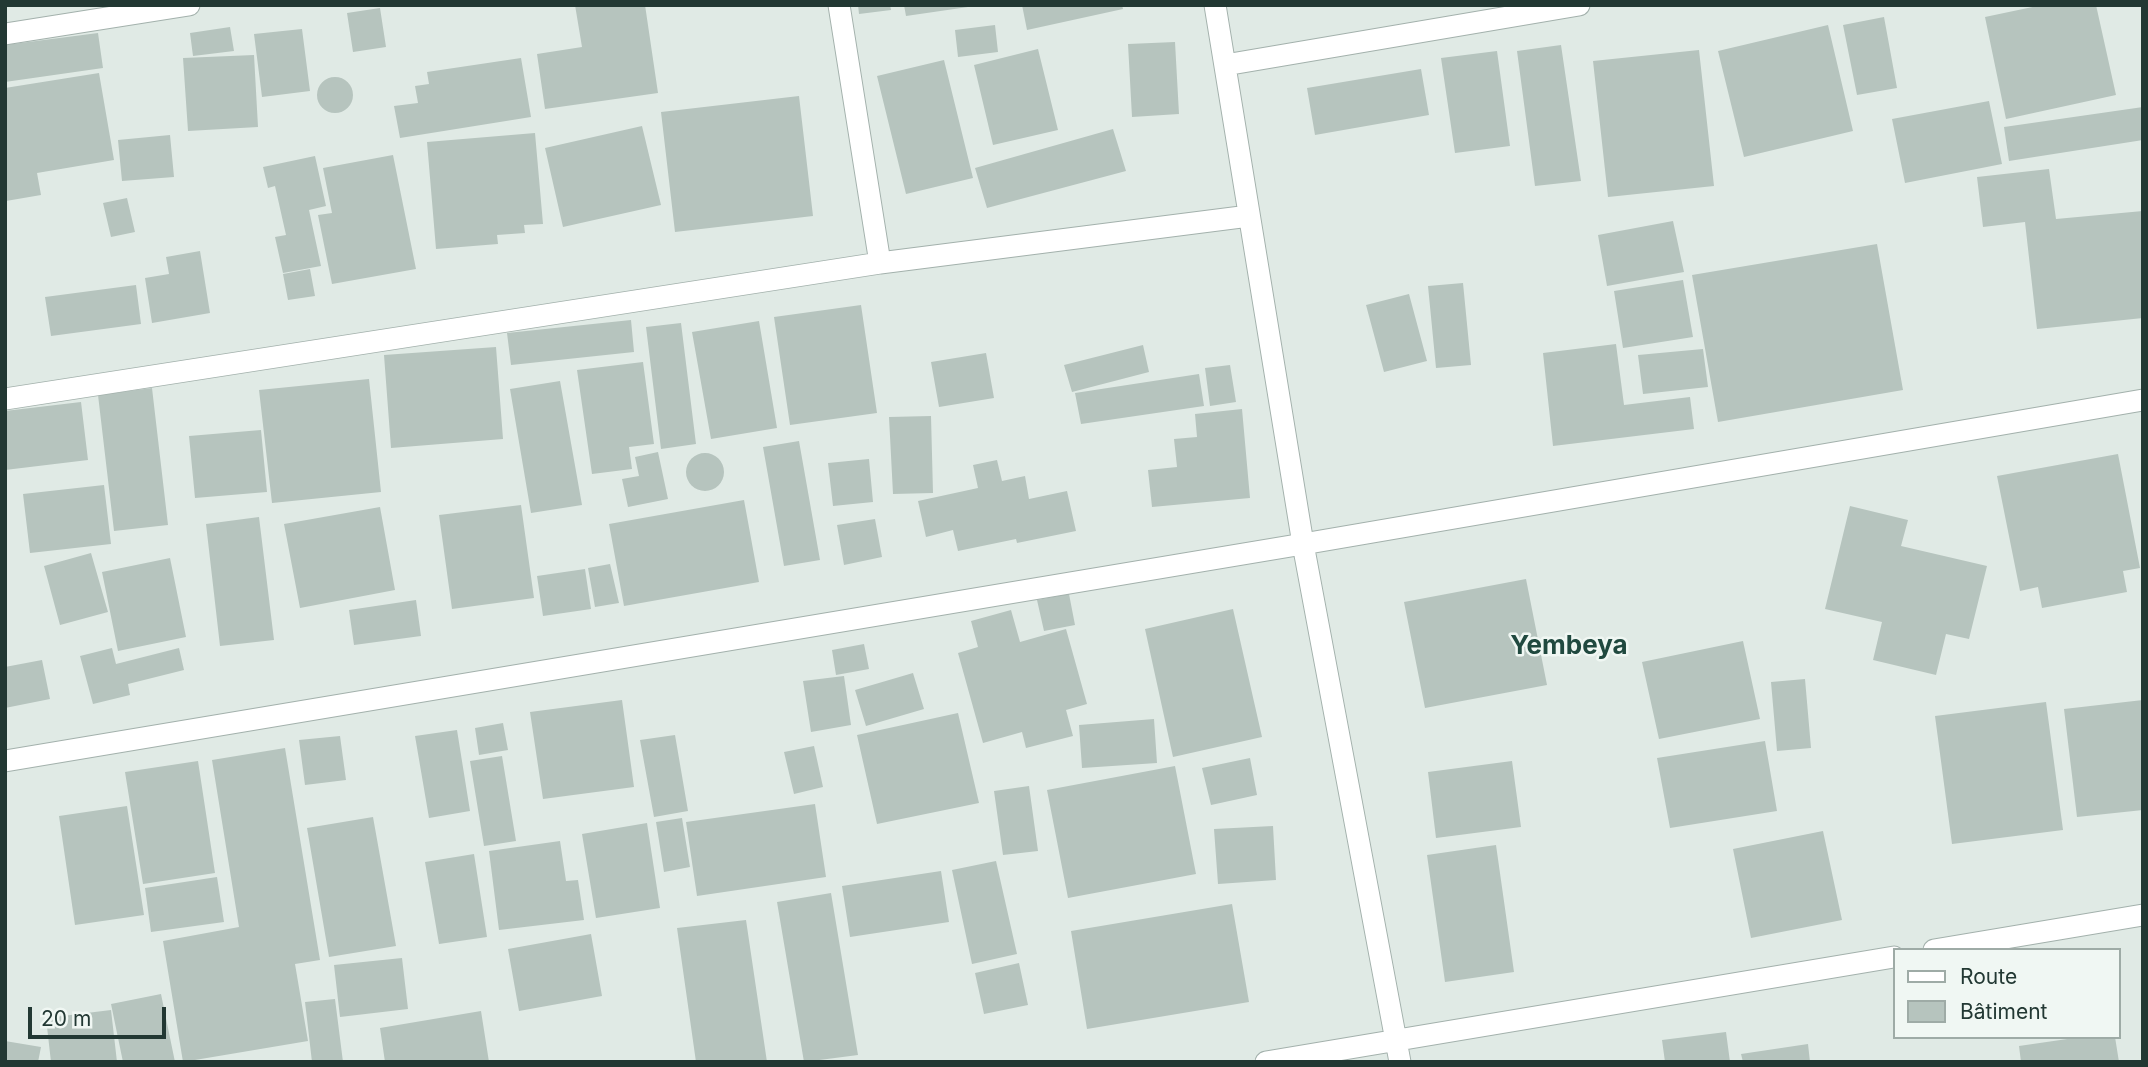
<!DOCTYPE html>
<html>
<head>
<meta charset="utf-8">
<style>
	body { margin:0 }
	#map { position:relative; width:2148px; height:1067px; overflow:hidden; background:#e0eae5; font-family:Inter,sans-serif }
	canvas { display:block }
	.frame { position:absolute; inset:0; border:7px solid #223833; pointer-events:none }
	.legend { position:absolute; left:1893px; top:948px; width:228px; height:91px; box-sizing:border-box; background:#f0f7f3; border:2px solid #9eaba6; margin:0; padding:9px 12px; list-style:none; font-size:21px; color:#223833 }
	.legend li { display:flex; align-items:center; gap:14px; height:35px }
	.legend b { width:35px; border:2px solid #9eaba6 }
	.scale { position:absolute; left:28px; top:1007px; width:138px; height:32px; box-sizing:border-box; border:4px solid #223833; border-top:0; padding-left:9px; font-size:21px; line-height:24px; white-space:nowrap; color:#223833; -webkit-text-stroke:5px #f0f7f3; paint-order:stroke }
</style>
</head>
<body>
<div id="map">
<canvas width="2148" height="1067"></canvas>
<div class="frame"></div>
<ul class="legend">
<li><b style="height:9px;background:#fff"></b>Route</li>
<li><b style="height:19px;background:#b6c4be"></b>Bâtiment</li>
</ul>
<div class="scale">20 m</div>
</div>
<script>
const ctx = document.querySelector('canvas').getContext('2d');
ctx.lineJoin = 'round';
function fillPath(path, color) { ctx.fillStyle = color; ctx.fill(path, 'evenodd'); }
const toPath = rows => new Path2D(rows.map(r => 'M' + r).join(''));
function strokePath(path, color, width, dash) { ctx.strokeStyle = color; ctx.lineWidth = width; ctx.lineCap = dash ? 'butt' : 'round'; ctx.setLineDash(dash || []); ctx.stroke(path); }
function label(font, color, halo, rows, align = 'center') {
  ctx.font = font + ' Inter,sans-serif'; ctx.lineWidth = 5; ctx.setLineDash([]); ctx.textBaseline = 'middle'; ctx.strokeStyle = halo; ctx.fillStyle = color; for (const [text, x, y, turn = 0] of rows) {
    ctx.save(); ctx.translate(x, y); ctx.rotate((+turn || 0) * Math.PI / 180); ctx.textAlign = isNaN(turn) ? turn : align; if (halo) ctx.strokeText(text, 0, 0); ctx.fillText(text, 0, 0); ctx.restore();
  }
}
fillPath(toPath([
	[575,5,645,5,658,93,545,109,537,54,582,47],
	[858,5,890,5,891,10,859,14],
	[904,5,968,5,968,7,906,16],
	[1022,5,1122,5,1123,9,1027,30],
	[2042,5,2096,5,2116,95,2006,119,1985,17],
	[380,8,386,47,353,52,347,13],
	[1884,17,1897,88,1857,95,1843,25],
	[995,25,998,52,958,57,955,30],
	[1828,25,1853,131,1744,157,1718,51],
	[230,27,234,51,193,56,190,33],
	[302,29,310,91,262,97,254,34],
	[98,33,103,68,5,82,5,45],
	[1175,42,1179,114,1132,117,1128,44],
	[1561,45,1581,181,1535,186,1517,51],
	[1038,49,1058,130,993,145,974,65],
	[1699,50,1714,186,1608,197,1593,61],
	[1497,51,1510,146,1455,153,1441,58],
	[254,55,258,127,188,131,183,58],
	[521,58,531,117,400,138,394,106,418,103,415,86,429,84,427,72],
	[944,60,973,178,906,194,877,76],
	[1421,69,1429,115,1315,135,1307,88],
	[99,73,114,160,37,173,41,195,6,201,5,88],
	'317 95a18 18 0 1 1 36 0a18 18 0 1 1-36 0Z',
	[799,96,813,216,675,232,661,112],
	[1989,101,2002,164,1905,183,1892,119],
	[2143,107,2143,140,2009,161,2004,127],
	[642,126,661,205,563,227,545,148],
	[1113,129,1126,171,987,208,975,168],
	[535,133,543,224,524,225,525,233,497,235,498,244,436,249,427,142],
	[170,135,174,177,122,181,118,140],
	[393,155,416,269,332,284,318,215,332,213,323,168],
	[315,156,326,206,309,210,321,266,283,273,275,237,286,235,275,186,268,188,263,167],
	[2049,169,2056,219,2143,211,2143,318,2037,329,2025,222,1983,227,1977,177],
	[127,198,135,232,111,237,103,203],
	[1673,221,1684,272,1607,286,1598,235],
	[1877,244,1903,390,1718,422,1692,275],
	[200,251,210,313,152,323,145,278,169,274,166,257],
	[310,269,315,296,288,300,283,274],
	[1683,280,1693,337,1623,348,1614,291],
	[1463,283,1471,365,1436,368,1428,286],
	[136,285,141,324,51,336,45,297],
	[1409,294,1427,361,1384,372,1366,305],
	[861,305,877,413,790,425,774,317],
	[631,320,634,352,511,365,507,333],
	[759,321,777,428,711,439,692,332],
	[681,323,696,444,661,449,646,327],
	[1616,344,1624,405,1690,397,1694,429,1553,446,1543,353],
	[1143,345,1149,372,1072,392,1064,365],
	[496,347,503,439,391,448,384,355],
	[1703,349,1708,387,1643,394,1638,355],
	[986,353,994,398,939,407,931,362],
	[643,362,654,444,629,447,632,469,592,474,577,370],
	[1230,365,1236,402,1210,406,1205,368],
	[1199,374,1204,406,1081,424,1075,393],
	[369,379,381,492,272,503,259,390],
	[560,381,582,505,531,513,510,389],
	[152,388,168,525,114,531,98,395],
	[81,402,88,460,5,470,5,411],
	[1242,409,1250,498,1152,507,1148,470,1177,467,1174,439,1197,437,1195,414],
	[931,416,933,493,893,494,889,417],
	[261,430,267,492,195,498,189,436],
	[799,441,820,560,784,566,763,447],
	[658,452,668,499,628,507,622,479,639,476,635,457],
	'686 472a19 19 0 1 1 38 0a19 19 0 1 1-38 0Z',
	[2118,454,2140,568,2123,571,2127,592,2042,608,2038,587,2020,591,1997,476],
	[869,459,873,502,833,506,828,463],
	[997,460,1002,481,1025,476,1029,499,1067,491,1076,531,1017,543,1016,539,958,551,953,530,926,537,918,501,978,488,973,465],
	[104,485,111,544,30,553,23,494],
	[744,500,759,582,624,606,609,524],
	[521,505,534,598,452,609,439,515],
	[1850,506,1908,520,1901,546,1987,566,1969,639,1946,634,1936,675,1873,660,1882,622,1825,609],
	[380,507,395,590,300,608,284,524],
	[259,517,274,640,220,646,206,524],
	[875,519,882,557,844,565,837,525],
	[91,553,108,612,60,625,44,566],
	[170,558,186,637,118,651,102,572],
	[610,564,619,603,595,607,588,568],
	[585,569,591,609,543,616,537,576],
	[1526,579,1547,685,1425,708,1404,602],
	[1069,594,1075,625,1044,631,1037,600],
	[416,600,421,636,354,645,349,610],
	[1233,609,1262,737,1173,757,1145,629],
	[1011,610,1020,642,1066,629,1087,704,1066,710,1073,736,1026,748,1022,732,983,743,958,653,978,647,971,621],
	[1743,641,1760,719,1659,739,1642,662],
	[864,644,869,669,836,675,832,650],
	[112,648,116,664,179,648,184,670,128,684,130,695,93,704,80,656],
	[42,660,50,699,5,708,5,667],
	[913,673,924,709,866,726,855,690],
	[844,676,851,725,811,732,803,681],
	[1805,679,1811,748,1777,751,1771,682],
	[622,700,634,787,543,799,530,712],
	[2143,700,2143,810,2077,817,2064,709],
	[2046,702,2063,830,1952,844,1935,716],
	[958,713,979,803,877,824,857,735],
	[1154,719,1157,763,1082,768,1079,725],
	[503,723,508,750,479,755,475,728],
	[457,730,470,811,429,818,415,736],
	[675,735,688,811,654,817,640,740],
	[340,736,346,780,305,785,299,740],
	[1765,741,1777,811,1670,828,1657,758],
	[814,746,823,787,794,794,784,752],
	[285,748,320,960,295,964,308,1041,183,1062,163,941,239,927,212,760],
	[502,756,516,841,484,846,470,761],
	[1250,758,1257,795,1211,805,1202,768],
	[198,761,215,873,143,884,125,772],
	[1512,761,1521,827,1436,838,1428,772],
	[1175,766,1196,874,1068,898,1047,790],
	[1029,786,1038,851,1003,855,994,791],
	[815,804,826,877,697,896,686,822],
	[127,806,144,915,75,925,59,816],
	[373,817,396,946,329,957,307,828],
	[682,818,690,867,664,872,656,822],
	[647,823,660,908,596,918,582,834],
	[1273,826,1276,880,1218,884,1214,829],
	[1823,831,1842,920,1751,938,1733,849],
	[560,841,566,881,578,880,584,920,499,930,489,851],
	[1496,845,1514,972,1445,982,1427,855],
	[474,854,487,937,439,944,425,862],
	[996,861,1017,954,972,964,952,870],
	[941,871,949,922,850,937,842,886],
	[217,877,224,922,151,932,145,888],
	[831,893,858,1055,804,1062,777,902],
	[1232,904,1249,1002,1087,1029,1071,931],
	[746,920,767,1062,696,1062,677,928],
	[591,934,602,996,519,1011,508,949],
	[402,958,408,1009,340,1017,334,965],
	[1019,963,1028,1005,984,1014,975,973],
	[161,994,175,1062,123,1062,111,1004],
	[335,999,343,1062,312,1062,305,1002],
	[111,1010,117,1062,51,1062,46,1018],
	[481,1011,489,1062,385,1062,380,1028],
	[1726,1032,1730,1062,1665,1062,1662,1040],
	[2081,1037,2115,1037,2119,1062,2021,1062,2019,1046],
	[5,1041,41,1047,38,1062,5,1062],
	[1808,1044,1810,1062,1743,1062,1741,1054]
]), '#b6c4be');
const minor = toPath([
	[839,5,880,263],
	[5,34,189,5],
	[1225,65,1579,5],
	[5,399,880,263,1249,216],
	[5,761,1303,544,1215,5],
	[1934,950,2143,915],
	[1266,1062,1894,957],
	[1400,1062,1303,544,2143,400]
]);
strokePath(minor, '#a3b1ac', 23);
strokePath(minor, '#fff', 21);
label('bold 26px', '#20493f', '#f0f7f3', [
	["Yembeya",1569,646]
]);
</script>
</body>
</html>
